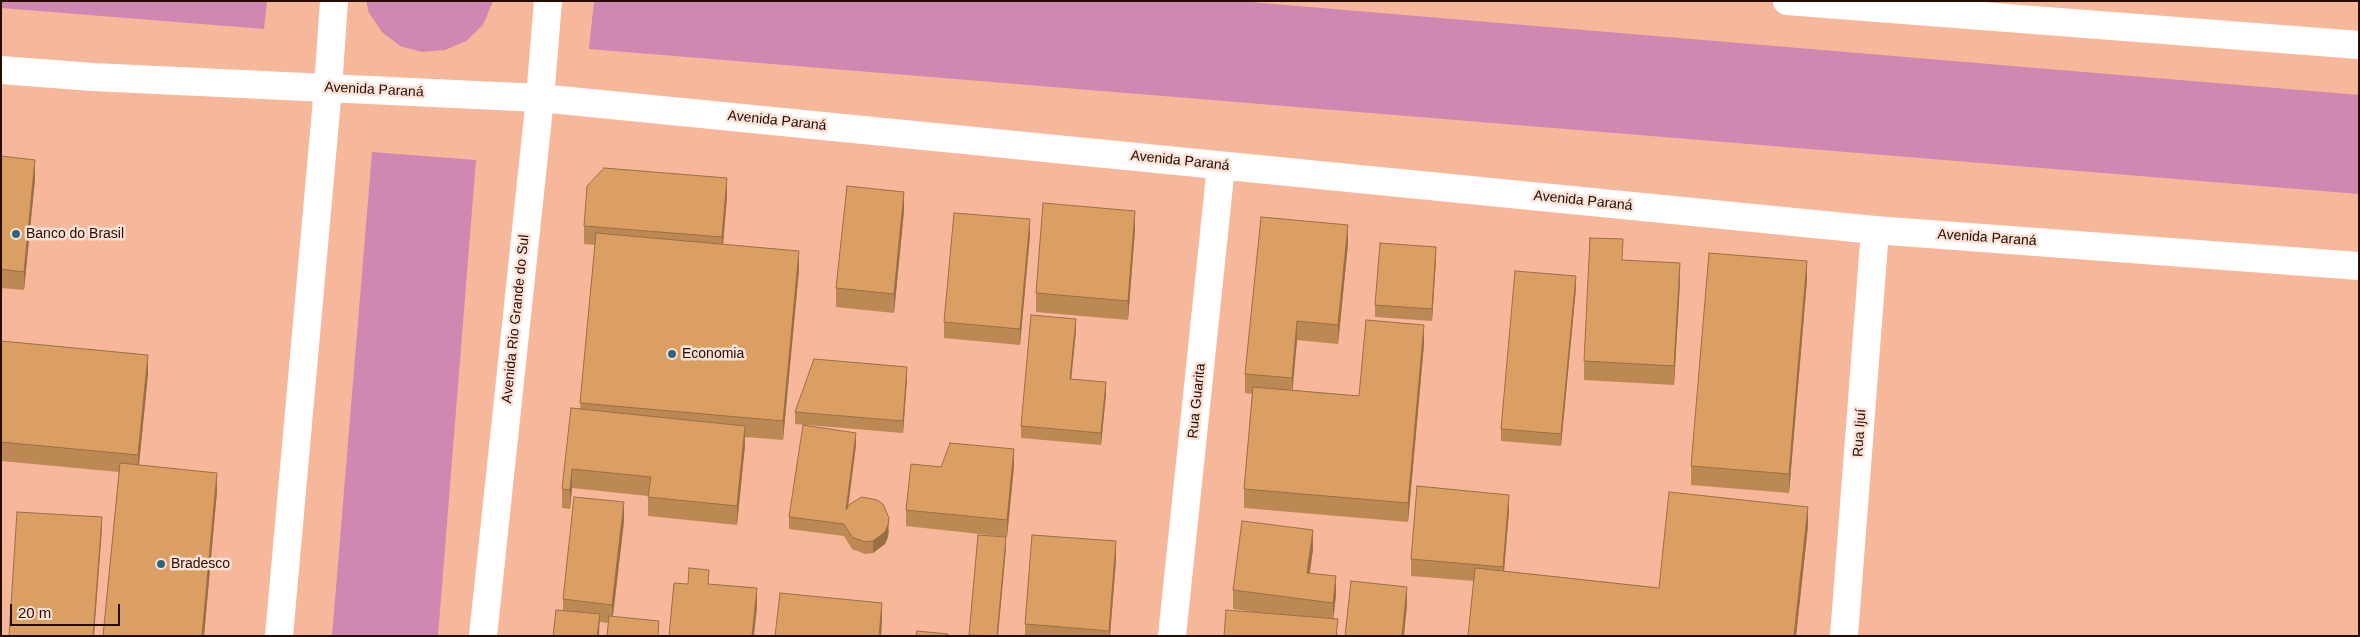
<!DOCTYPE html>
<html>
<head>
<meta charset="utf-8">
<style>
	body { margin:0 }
	#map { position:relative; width:2360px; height:637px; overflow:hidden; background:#f7b79b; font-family:Helvetica,sans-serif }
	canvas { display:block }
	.frame { position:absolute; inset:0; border:2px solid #280b01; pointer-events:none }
	.scale { position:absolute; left:10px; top:604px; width:110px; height:22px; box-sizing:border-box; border:2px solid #280b01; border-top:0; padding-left:6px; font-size:15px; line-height:18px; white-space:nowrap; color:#280b01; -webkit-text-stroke:4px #fce2d7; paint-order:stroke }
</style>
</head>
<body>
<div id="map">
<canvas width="2360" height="637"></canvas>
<div class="frame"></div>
<div class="scale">20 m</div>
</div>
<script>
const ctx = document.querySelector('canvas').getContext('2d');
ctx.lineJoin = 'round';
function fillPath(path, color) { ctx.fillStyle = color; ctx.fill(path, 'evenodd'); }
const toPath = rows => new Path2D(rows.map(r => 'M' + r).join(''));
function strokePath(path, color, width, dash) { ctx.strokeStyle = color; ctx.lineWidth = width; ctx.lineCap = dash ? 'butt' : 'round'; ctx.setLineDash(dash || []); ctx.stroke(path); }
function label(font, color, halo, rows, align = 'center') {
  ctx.font = font + ' Helvetica,sans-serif'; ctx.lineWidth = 5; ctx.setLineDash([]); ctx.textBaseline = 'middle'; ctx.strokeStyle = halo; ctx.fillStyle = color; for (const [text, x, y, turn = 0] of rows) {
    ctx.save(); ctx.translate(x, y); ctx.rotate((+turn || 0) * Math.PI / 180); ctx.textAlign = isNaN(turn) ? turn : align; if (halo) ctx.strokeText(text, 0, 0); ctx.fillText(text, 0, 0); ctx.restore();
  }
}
fillPath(toPath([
	[1,1,267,1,264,29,1,8],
	[366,1,493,1,483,25,466,41,445,50,422,52,400,46,382,32,369,13],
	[594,1,1238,1,2359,95,2359,194,589,49],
	[372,152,476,160,438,636,332,636]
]), '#cf88b1');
strokePath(toPath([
	[279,636,328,88],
	[483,636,540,98],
	[1172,636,1221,166],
	[1844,636,1875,230]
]), '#fff', 28);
strokePath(toPath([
	[548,1,540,98,1875,230,2359,266],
	[1787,1,2359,45],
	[328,88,334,1]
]), '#fff', 28);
strokePath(toPath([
	[1,70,93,77,540,98]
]), '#fff', 28);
fillPath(toPath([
	[1,156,35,179,24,290,1,288],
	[727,197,723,245,799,270,783,440,745,437,745,445,737,525,648,516,648,496,572,488,570,509,562,508,562,489,580,409,595,245,584,244,584,226],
	[904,211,894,313,836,307,836,288],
	[1135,230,1128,320,1036,312,1036,293],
	[1030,235,1020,345,944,338,944,322],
	[1348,244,1338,344,1297,340,1292,390,1359,396,1424,344,1408,522,1244,508,1244,489,1252,394,1245,393,1245,374],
	[1436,259,1432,321,1375,317,1375,305],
	[1623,260,1680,282,1674,385,1584,380,1584,361],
	[1807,280,1789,493,1691,485,1691,466],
	[1576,288,1561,446,1501,441,1501,429],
	[1076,331,1071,379,1106,394,1101,445,1021,438,1021,426],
	[1,341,148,374,139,465,217,491,204,636,103,636,119,472,1,461],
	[907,379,903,433,795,424,795,412],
	[856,445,848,508,889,530,888,537,885,544,873,553,865,554,852,549,844,536,789,529,789,517],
	[1014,466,1007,537,906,526,906,510,941,467],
	[1509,511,1504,571,1659,588,1808,526,1796,636,1468,636,1474,581,1411,576,1411,559],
	[624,521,613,616,659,636,608,623,600,622,563,611,563,599],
	[1313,549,1310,573,1336,595,1333,618,1338,636,1254,612,1233,609,1233,590],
	[1116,560,1110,636,1025,636,1025,624]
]), '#bc8955');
fillPath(toPath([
	[35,160,35,179,24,290,24,272],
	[727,178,727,197,722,256,722,237],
	[904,192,904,211,894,313,894,294],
	[1135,211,1135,230,1128,320,1128,301],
	[1030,219,1030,235,1020,345,1020,329],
	[1348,225,1348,244,1338,344,1338,325],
	[1436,247,1436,259,1432,321,1432,309],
	[799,251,799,270,783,440,783,421],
	[1807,261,1807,280,1789,493,1789,474],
	[1680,263,1680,282,1674,385,1674,366],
	[1576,276,1576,288,1561,446,1561,434],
	[1076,319,1076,331,1070,391,1070,379],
	[1297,321,1297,340,1292,397,1292,378],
	[1424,325,1424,344,1408,522,1408,503],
	[148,355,148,374,138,474,138,455],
	[907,367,907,379,903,433,903,421],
	[1106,382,1106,394,1101,445,1101,433],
	[745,426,745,445,737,525,737,506],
	[856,433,856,445,846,522,846,510],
	[1014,449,1014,466,1007,537,1007,520],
	[572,469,572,488,570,509,570,490],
	[217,473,217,491,204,636,202,636],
	[1509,495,1509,511,1503,583,1503,567],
	[624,502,624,521,612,623,612,605],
	[1808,507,1808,526,1796,636,1794,636],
	[102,517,102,529,94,636,93,636],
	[889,518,888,537,885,544,873,553,873,541],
	[1313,530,1313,549,1307,591,1307,573],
	[1006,537,1006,549,998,636,997,636],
	[1116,541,1116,560,1110,636,1109,636],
	[1336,576,1336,595,1333,622,1333,603],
	[1407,587,1407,606,1404,636,1402,636],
	[757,588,757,607,754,636,752,636],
	[882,603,882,622,881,636,879,636],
	[600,614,599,636,597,636]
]), '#996f45');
const building = toPath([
	[1,156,35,160,24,272,1,269,1,156],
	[604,168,727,178,722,237,584,226,587,186,604,168],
	[847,186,904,192,894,294,836,288,847,186],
	[1043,203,1135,211,1128,301,1036,293,1043,203],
	[954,213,1030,219,1020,329,944,322,954,213],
	[1261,217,1348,225,1338,325,1297,321,1292,378,1245,374,1261,217],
	[596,233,799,251,783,421,580,403,596,233],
	[1590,238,1623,239,1622,260,1680,263,1674,366,1584,361,1590,238],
	[1380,243,1436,247,1432,309,1375,305,1380,243],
	[1709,253,1807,261,1789,474,1691,466,1709,253],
	[1515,271,1576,276,1561,434,1501,429,1515,271],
	[1031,315,1076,319,1070,379,1106,382,1101,433,1021,426,1031,315],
	[1366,320,1424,325,1408,503,1244,489,1253,387,1359,396,1366,320],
	[1,341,148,355,138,455,1,442,1,341],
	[814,359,907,367,903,421,795,412,814,359],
	[571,408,745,426,737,506,648,497,651,477,572,469,570,490,562,489,571,408],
	[803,425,856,433,846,510,850,504,862,497,877,500,883,504,889,518,888,525,885,532,873,541,865,542,852,537,844,524,789,517,803,425],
	[950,443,1014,449,1007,520,906,510,911,464,941,467,950,443],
	[120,463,217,473,202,636,103,636,120,463],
	[1417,486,1509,495,1503,567,1411,559,1417,486],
	[1669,492,1808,507,1794,636,1468,636,1475,568,1659,588,1669,492],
	[574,497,624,502,612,605,563,599,574,497],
	[17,512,102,517,93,636,9,636,17,512],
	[1242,521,1313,530,1307,573,1336,576,1333,603,1233,590,1242,521],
	[978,535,1006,537,997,636,969,635,978,535],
	[1032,535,1116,541,1109,631,1025,624,1032,535],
	[689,568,709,570,708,584,757,588,752,636,669,636,674,583,688,584,689,568],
	[1351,581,1407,587,1402,636,1345,636,1351,581],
	[780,593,882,603,879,636,775,636,780,593],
	[556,610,600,614,597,636,553,636,556,610],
	[1226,610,1338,619,1336,636,1224,636,1226,610],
	[609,616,659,621,658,636,607,636,609,616],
	[917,631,948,634,948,636,916,636,917,631]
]);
fillPath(building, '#db9f63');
strokePath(building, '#996f45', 1);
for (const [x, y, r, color] of [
	[16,234,5,"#2a687e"],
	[672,354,5,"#2a687e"],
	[161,564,5,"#2a687e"]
]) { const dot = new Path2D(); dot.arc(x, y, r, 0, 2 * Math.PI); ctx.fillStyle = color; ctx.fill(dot); strokePath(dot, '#fce2d7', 2); }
label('14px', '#280b01', '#fce2d7', [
	["Avenida Paraná",374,90,3],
	["Avenida Paraná",777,121,6],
	["Avenida Paraná",1180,161,6],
	["Avenida Paraná",1583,201,6],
	["Avenida Paraná",1987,238,4],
	["Avenida Rio Grande do Sul",516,319,-84],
	["Rua Guarita",1197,401,-84],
	["Rua Ijuí",1860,433,-86]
]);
label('14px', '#280b01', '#fce2d7', [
	["Banco do Brasil",26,234],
	["Economia",682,354],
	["Bradesco",171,564]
], 'left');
</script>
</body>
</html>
